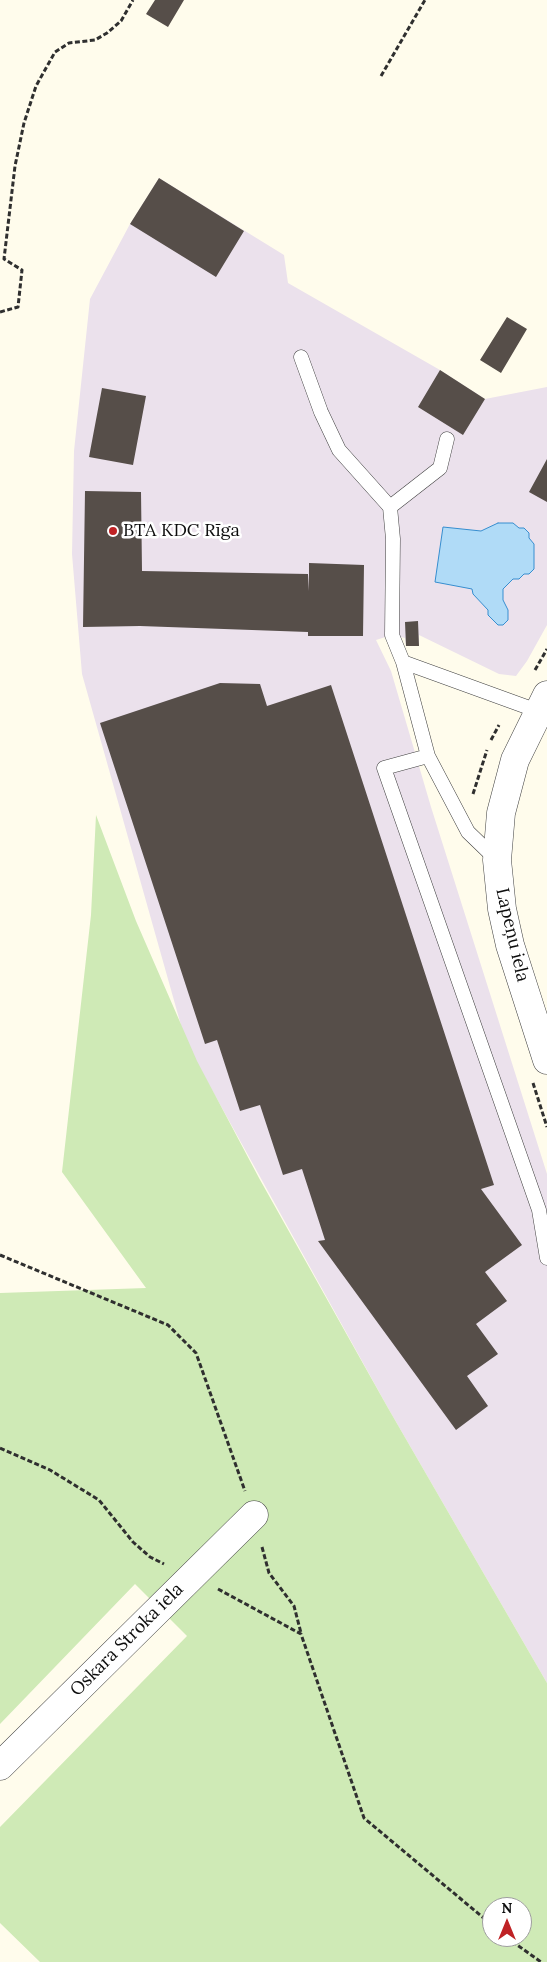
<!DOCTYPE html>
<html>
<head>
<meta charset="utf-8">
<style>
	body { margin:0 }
	#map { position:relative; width:547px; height:1962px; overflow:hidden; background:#fffcec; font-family:Lora,serif }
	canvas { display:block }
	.north { position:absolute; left:482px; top:1897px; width:50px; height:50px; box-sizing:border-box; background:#fff; border:1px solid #9e9e9e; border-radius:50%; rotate:0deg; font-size:14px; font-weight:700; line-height:20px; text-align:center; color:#0d0d0d }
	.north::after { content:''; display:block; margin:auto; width:18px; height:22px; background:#bf2225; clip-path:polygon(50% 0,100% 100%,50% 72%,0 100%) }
</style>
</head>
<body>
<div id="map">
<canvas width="547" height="1962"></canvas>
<div class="north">N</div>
</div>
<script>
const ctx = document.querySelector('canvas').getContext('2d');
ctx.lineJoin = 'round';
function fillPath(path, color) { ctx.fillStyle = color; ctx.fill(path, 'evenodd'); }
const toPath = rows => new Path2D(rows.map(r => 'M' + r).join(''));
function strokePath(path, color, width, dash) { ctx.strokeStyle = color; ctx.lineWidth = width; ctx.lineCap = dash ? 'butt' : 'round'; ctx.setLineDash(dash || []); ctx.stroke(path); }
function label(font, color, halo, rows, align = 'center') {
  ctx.font = font + ' Lora,serif'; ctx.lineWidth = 5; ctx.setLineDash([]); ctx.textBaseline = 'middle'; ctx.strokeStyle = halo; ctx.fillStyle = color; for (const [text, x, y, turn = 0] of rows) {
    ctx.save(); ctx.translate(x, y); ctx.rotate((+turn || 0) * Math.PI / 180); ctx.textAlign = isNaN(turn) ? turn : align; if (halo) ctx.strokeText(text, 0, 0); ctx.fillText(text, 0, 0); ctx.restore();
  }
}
fillPath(toPath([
	[159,178,284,255,288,283,440,370,485,399,547,387,547,625,527,661,516,676,499,674,419,635,419,646,406,646,405,638,392,635,376,640,391,671,431,807,547,1174,547,1683,388,1408,186,1043,82,674,72,554,74,451,90,299,130,224]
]), '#ebe1ec');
fillPath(toPath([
	[96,815,136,921,197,1061,259,1178,388,1408,547,1683,547,1962,40,1962,0,1923,0,1827,187,1636,135,1584,0,1724,0,1293,146,1288,62,1172,91,915],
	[492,1907,522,1907,522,1937,492,1937]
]), '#cfeab6');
const water = toPath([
	[498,523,513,523,519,528,524,528,529,533,529,538,534,544,534,569,529,574,524,574,519,579,513,579,503,589,503,600,508,610,508,620,503,625,498,625,488,615,488,610,473,594,472,589,435,582,443,527,481,531,498,523]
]);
fillPath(water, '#b0dbf7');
strokePath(water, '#368ed0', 1);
fillPath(toPath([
	[155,0,184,0,168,27,146,14],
	[159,178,244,231,216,277,130,224],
	[507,317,527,329,501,373,480,360],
	[440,370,485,399,463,435,418,407],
	[102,388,146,396,133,465,89,457],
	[547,459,547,502,529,492],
	[85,491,141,492,142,571,308,574,309,591,309,563,364,565,363,636,308,636,308,632,140,626,83,627],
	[418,621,419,646,406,646,405,622],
	[220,683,260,684,267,706,331,685,494,1185,481,1189,522,1245,485,1272,507,1301,476,1324,498,1354,467,1376,488,1406,456,1430,318,1241,325,1240,302,1169,283,1175,260,1105,240,1111,217,1040,205,1044,100,723]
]), '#564e49');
const lane = toPath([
	[301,357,321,412,339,450,390,507,393,539,392,635,403,662,428,756,468,832,497,860],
	[390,507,440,468,447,439],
	[403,662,538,711],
	[428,756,384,768,539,1210,547,1258]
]);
const street = toPath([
	[547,695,515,760,501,813,497,860,502,909,510,945,547,1060],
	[0,1766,254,1515]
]);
strokePath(lane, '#404040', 15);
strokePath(street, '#404040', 29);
strokePath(toPath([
	[381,76,425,0],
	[0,312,18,307,22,270,4,259,15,166,24,123,36,86,55,52,69,43,95,40,107,33,121,21,133,0],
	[535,670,547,649],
	[491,740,499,725],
	[473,794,487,750],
	[533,1083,547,1127],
	[0,1255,168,1325,196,1353,245,1491],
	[0,1448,50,1470,99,1500,133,1542,150,1557,164,1564],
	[262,1547,269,1573,294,1606,301,1633],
	[218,1589,301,1634,364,1818,492,1925],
	[506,1937,541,1962]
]), '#2f2f2f', 3, [5, 2.5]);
strokePath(lane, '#fff', 14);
strokePath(street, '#fff', 28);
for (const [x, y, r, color] of [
	[113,531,5,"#bf2225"]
]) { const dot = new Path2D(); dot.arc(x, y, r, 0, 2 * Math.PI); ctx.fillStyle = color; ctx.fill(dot); strokePath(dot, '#fff', 2); }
label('18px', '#0d0d0d', '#fff', [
	["BTA KDC Rīga",123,531]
], 'left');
label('18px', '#0d0d0d', '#fff', [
	["Lapeņu iela",512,935,77],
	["Oskara Stroka iela",127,1640,-45]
]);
</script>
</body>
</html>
